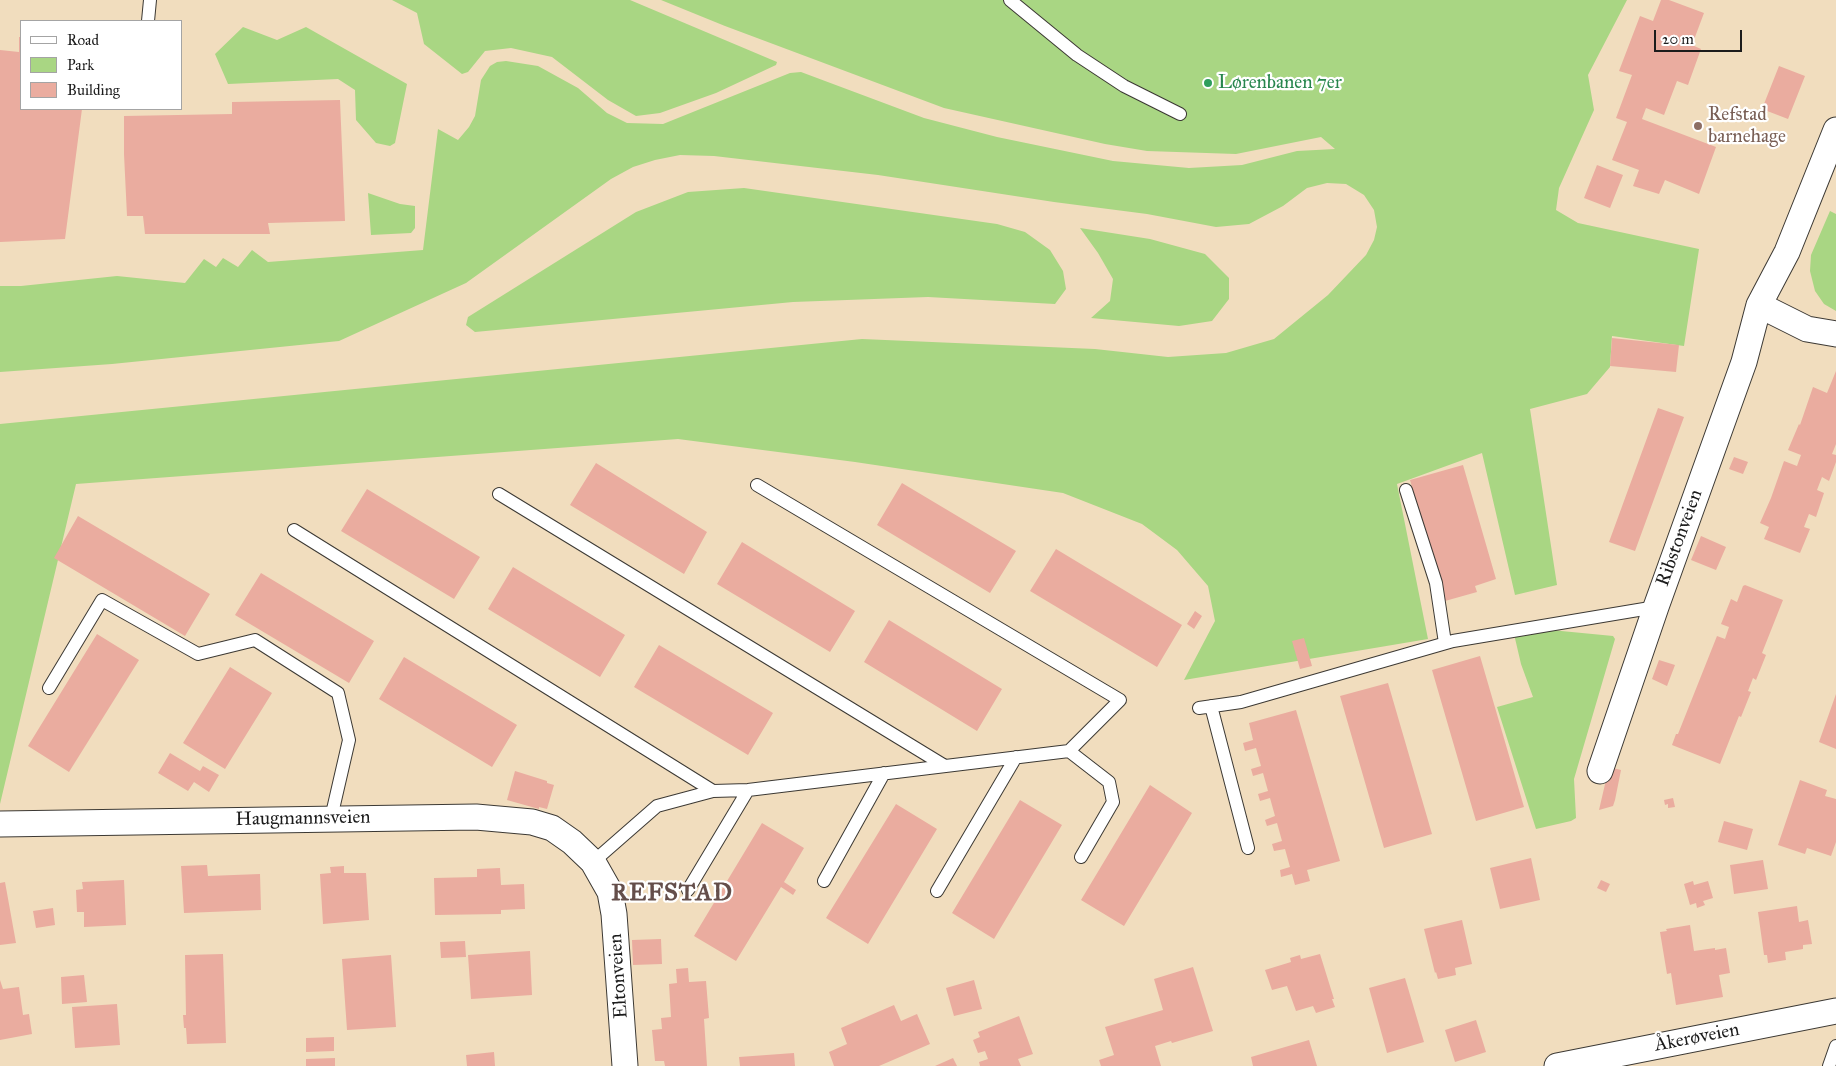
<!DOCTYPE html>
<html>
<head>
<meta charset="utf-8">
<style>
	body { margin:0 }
	#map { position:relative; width:1836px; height:1066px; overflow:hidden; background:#f1ddbe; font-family:"IM FELL Great Primer",serif }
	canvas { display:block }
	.legend { position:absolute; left:20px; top:20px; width:162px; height:90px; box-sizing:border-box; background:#fff; border:1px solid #a4a4a4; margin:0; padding:6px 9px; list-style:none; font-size:15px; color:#1c1c1c }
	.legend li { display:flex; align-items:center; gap:10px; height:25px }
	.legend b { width:25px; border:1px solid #a4a4a4 }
	.scale { position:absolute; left:1654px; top:30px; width:88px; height:22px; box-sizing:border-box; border:2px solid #1c1c1c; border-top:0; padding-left:6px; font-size:15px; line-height:18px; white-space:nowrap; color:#1c1c1c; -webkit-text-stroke:4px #fff; paint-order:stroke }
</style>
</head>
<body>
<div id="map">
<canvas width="1836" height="1066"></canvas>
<ul class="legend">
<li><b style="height:6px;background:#fff"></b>Road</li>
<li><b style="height:14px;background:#a9d683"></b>Park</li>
<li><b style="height:14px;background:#eaac9f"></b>Building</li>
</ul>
<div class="scale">20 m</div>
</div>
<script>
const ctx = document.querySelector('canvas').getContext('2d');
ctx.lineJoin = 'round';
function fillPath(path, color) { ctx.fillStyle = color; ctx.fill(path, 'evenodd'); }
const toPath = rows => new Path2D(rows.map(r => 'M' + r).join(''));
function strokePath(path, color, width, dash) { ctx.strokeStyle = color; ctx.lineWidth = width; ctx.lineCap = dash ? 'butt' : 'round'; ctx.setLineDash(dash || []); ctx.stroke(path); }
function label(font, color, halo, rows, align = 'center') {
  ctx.font = font + ' "IM FELL Great Primer",serif'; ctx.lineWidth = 4.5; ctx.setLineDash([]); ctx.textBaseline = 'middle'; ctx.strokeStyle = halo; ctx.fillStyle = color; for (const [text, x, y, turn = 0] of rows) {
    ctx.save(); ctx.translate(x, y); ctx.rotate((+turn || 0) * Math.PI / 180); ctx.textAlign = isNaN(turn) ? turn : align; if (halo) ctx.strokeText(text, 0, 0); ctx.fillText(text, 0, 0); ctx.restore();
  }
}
fillPath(toPath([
	[392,0,630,0,777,62,776,65,716,93,660,113,636,116,608,100,552,57,511,48,485,51,468,72,462,74,424,44,417,13],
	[661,0,1627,0,1588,75,1594,110,1559,188,1556,210,1578,223,1699,249,1684,346,1612,336,1610,367,1587,394,1530,409,1557,585,1515,595,1482,453,1397,484,1428,639,1184,680,1215,621,1208,586,1177,550,1142,524,1063,493,855,462,678,439,76,484,0,804,0,424,862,339,1095,349,1168,357,1226,353,1274,339,1328,295,1366,255,1374,240,1377,227,1374,210,1364,195,1346,184,1327,183,1307,188,1283,206,1249,224,1216,227,1147,214,1054,202,878,175,714,156,680,155,655,160,633,167,611,179,466,283,339,341,112,364,0,372,0,286,21,286,117,276,185,283,204,259,216,267,223,258,238,267,252,250,268,262,423,250,438,129,458,140,469,127,475,116,481,80,490,66,497,62,506,61,538,66,578,88,607,113,627,123,663,124,790,73,801,72,924,118,997,137,1113,161,1189,168,1242,165,1297,151,1335,149,1321,137,1236,154,1147,151,1105,144,944,108,725,26],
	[243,27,277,40,306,27,407,84,395,143,390,146,376,143,356,120,355,90,338,79,228,84,215,54],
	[744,188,997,224,1025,232,1050,250,1063,271,1066,289,1055,304,928,297,793,302,475,332,466,325,468,317,636,212,688,192],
	[368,193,400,204,415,206,415,228,411,233,371,235],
	[1830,211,1836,214,1836,311,1824,304,1815,291,1810,271,1811,255],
	[1080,228,1150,239,1205,254,1229,278,1229,299,1212,321,1179,326,1091,318,1110,301,1113,279,1098,253],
	[1551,630,1613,636,1615,639,1574,779,1576,818,1571,821,1536,829,1497,707,1533,697,1521,664,1514,634]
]), '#a9d683');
fillPath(toPath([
	[1661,0,1669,0,1704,13,1692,45,1701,49,1688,85,1677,81,1664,115,1646,108,1642,119,1716,147,1699,194,1665,180,1659,194,1633,186,1639,170,1612,160,1627,122,1616,118,1632,75,1619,71,1640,16,1653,21],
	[19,37,21,37,21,109,82,109,65,239,0,242,0,50,19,52],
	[1779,66,1805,76,1788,119,1762,109],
	[340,100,345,221,268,223,270,234,145,234,143,216,127,216,124,154,124,116,232,114,232,102],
	[1597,165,1623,175,1610,208,1584,198],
	[1612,338,1679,345,1676,372,1610,366],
	[1836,371,1836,444,1832,454,1836,455,1836,462,1829,481,1822,477,1817,490,1824,493,1816,517,1809,514,1804,527,1810,529,1800,553,1764,539,1769,527,1760,523,1771,498,1784,461,1797,466,1801,455,1788,450,1799,424,1800,425,1813,387,1827,393],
	[1658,408,1684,417,1635,551,1609,542],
	[1734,457,1748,462,1743,474,1729,469],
	[596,463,707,532,684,574,570,505],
	[1463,465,1496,579,1475,586,1477,592,1445,601,1410,480],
	[902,483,1016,551,990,593,877,525],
	[367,489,480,557,454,599,341,531],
	[78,516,210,594,185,636,54,558],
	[1701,536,1726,547,1716,570,1691,560],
	[742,542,855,611,830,652,717,584],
	[1056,549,1182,625,1157,667,1030,591],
	[513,567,625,635,600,677,488,609],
	[261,573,374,641,349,683,235,615],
	[1745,585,1783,600,1762,653,1766,655,1756,680,1753,678,1748,691,1751,692,1741,717,1739,716,1720,764,1672,745,1676,734,1678,734,1717,636,1725,639,1729,627,1721,624,1731,599,1737,602,1743,586],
	[1195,611,1202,616,1194,629,1187,624],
	[889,620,1002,689,977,731,864,662],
	[97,634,139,660,69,772,28,746],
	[1304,638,1312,666,1300,669,1292,641],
	[659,645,773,713,748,755,634,687],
	[1480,656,1524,807,1476,821,1432,670],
	[404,657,517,725,492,767,379,699],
	[1659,660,1675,665,1667,686,1652,679],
	[230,667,272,693,225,769,183,743],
	[1388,683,1432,834,1384,848,1340,696],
	[1836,694,1836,749,1819,742],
	[1296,710,1340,861,1307,870,1310,881,1295,885,1292,874,1281,877,1280,870,1290,867,1285,849,1274,851,1272,844,1282,841,1277,823,1267,826,1265,820,1275,816,1270,798,1260,801,1258,794,1268,791,1263,773,1253,776,1251,769,1261,766,1256,748,1245,751,1243,743,1253,740,1249,723],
	[170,753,200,771,203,766,219,775,209,792,194,782,188,791,158,773],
	[1609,767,1621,770,1615,800,1613,806,1599,810],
	[515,771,547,781,547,783,554,785,547,809,539,807,539,809,507,800],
	[1800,780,1827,790,1825,796,1836,799,1836,842,1831,856,1807,848,1805,854,1778,845],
	[1150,785,1192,813,1124,926,1081,900],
	[1673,798,1675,807,1668,808,1668,804,1665,805,1664,800],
	[1020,800,1062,825,994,939,952,913],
	[896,804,937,829,868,944,826,918],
	[1724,821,1753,829,1747,850,1718,842],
	[762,823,804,848,784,882,796,890,793,895,781,887,736,961,694,936],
	[1531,858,1540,900,1500,909,1490,868],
	[1763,860,1768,889,1734,894,1730,865],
	[207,865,208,876,260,874,261,910,184,913,181,866],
	[344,866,344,873,366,873,369,920,323,924,320,874,331,873,330,867],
	[500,868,501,885,524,884,525,909,501,910,501,914,435,915,434,878,477,877,477,869],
	[124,880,126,925,84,927,84,912,77,912,76,890,83,889,82,882],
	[1601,880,1610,884,1606,892,1597,888],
	[1693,881,1694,885,1708,881,1713,898,1703,901,1705,905,1697,908,1696,903,1690,905,1684,884],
	[5,882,16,943,0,945,0,883],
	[1797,906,1799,922,1808,920,1812,944,1803,945,1803,949,1785,952,1786,960,1768,963,1767,955,1764,955,1758,912],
	[53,908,55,925,36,928,33,911],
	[1462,920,1472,964,1455,968,1456,975,1438,979,1436,972,1435,973,1424,929],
	[1690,925,1694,951,1715,948,1715,950,1726,948,1730,973,1719,975,1723,997,1676,1005,1671,973,1667,974,1660,932,1667,931,1666,929],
	[661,939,662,964,633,965,632,940],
	[465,941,466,957,441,958,440,942],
	[530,951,532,995,471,999,468,955],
	[223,954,226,1043,187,1044,186,1028,184,1028,183,1015,186,1015,185,955],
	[1320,954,1334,999,1332,999,1335,1007,1316,1013,1313,1006,1296,1011,1287,986,1272,990,1265,970,1291,962,1290,958,1300,955,1301,959],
	[391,955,396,1027,347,1030,342,959],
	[1193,967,1213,1031,1172,1043,1171,1041,1155,1046,1161,1066,1101,1066,1099,1060,1114,1055,1105,1027,1163,1010,1154,979],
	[688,968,689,982,706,981,709,1018,704,1019,707,1066,665,1066,664,1061,655,1061,652,1030,662,1029,661,1018,671,1017,669,984,677,983,676,969],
	[84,975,87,1002,62,1004,61,977],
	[1405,978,1424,1042,1387,1053,1369,988],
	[0,980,3,989,19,987,23,1015,29,1014,32,1034,0,1040],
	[974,980,982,1009,954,1016,946,988],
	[117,1004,120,1045,75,1048,72,1007],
	[894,1005,901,1021,917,1014,930,1044,879,1066,834,1066,829,1052,847,1044,841,1028],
	[1019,1016,1033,1054,1018,1059,1021,1066,980,1066,979,1062,988,1059,985,1051,978,1053,973,1040,980,1037,978,1032],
	[1476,1020,1486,1052,1455,1062,1445,1030],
	[334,1037,334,1051,306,1052,306,1038],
	[1309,1040,1317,1066,1253,1066,1251,1057],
	[494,1052,495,1066,467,1066,466,1055],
	[794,1053,795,1066,740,1066,739,1057],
	[335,1058,335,1066,306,1066,306,1059],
	[953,1058,957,1066,935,1066]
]), '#eaac9f');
const lane = toPath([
	[1010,0,1077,55,1124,86,1180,114],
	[148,21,150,0],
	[1406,490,1436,583,1445,643],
	[499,494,945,766],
	[294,530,713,791],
	[49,688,102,600,198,654,255,640,338,693,349,740,331,818],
	[1211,706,1248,848],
	[1199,708,1241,702,1453,641,1656,607],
	[1069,751,1109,782,1113,802,1081,857],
	[593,862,657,806,713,791,748,790,1069,751,1120,700,757,485],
	[824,881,884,773],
	[688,890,748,790],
	[937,891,1016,757],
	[1829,1066,1836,1046]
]);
const street = toPath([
	[1759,305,1807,329,1836,334],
	[1600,771,1656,607,1744,362,1759,305,1787,252,1836,130],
	[0,824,476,817,532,822,552,828,572,842,593,862,610,892,614,914,625,1066],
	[1557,1066,1836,1011]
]);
strokePath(lane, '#3c3934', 14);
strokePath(street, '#3c3934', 27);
strokePath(lane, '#fff', 12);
strokePath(street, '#fff', 25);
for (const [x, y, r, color] of [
	[1208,83,5,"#2e9e5b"],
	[1698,126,5,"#8d6e63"]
]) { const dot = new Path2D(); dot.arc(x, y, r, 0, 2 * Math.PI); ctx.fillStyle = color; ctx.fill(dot); strokePath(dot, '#fff', 2); }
label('19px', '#27864d', '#fff', [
	["Lørenbanen 7er",1218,83]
], 'left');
label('19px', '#785e54', '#fff', [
	["Refstad",1708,115],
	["barnehage",1708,137]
], 'left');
label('19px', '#1c1c1c', '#fff', [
	["Ribstonveien",1680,538,-70],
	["Haugmannsveien",303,819,-1],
	["Eltonveien",619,976,-94],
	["Åkerøveien",1697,1038,-11]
]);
ctx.letterSpacing = '1px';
label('bold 24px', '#644e4a', '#fff', [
	["REFSTAD",672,894]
]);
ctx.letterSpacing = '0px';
</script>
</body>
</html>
